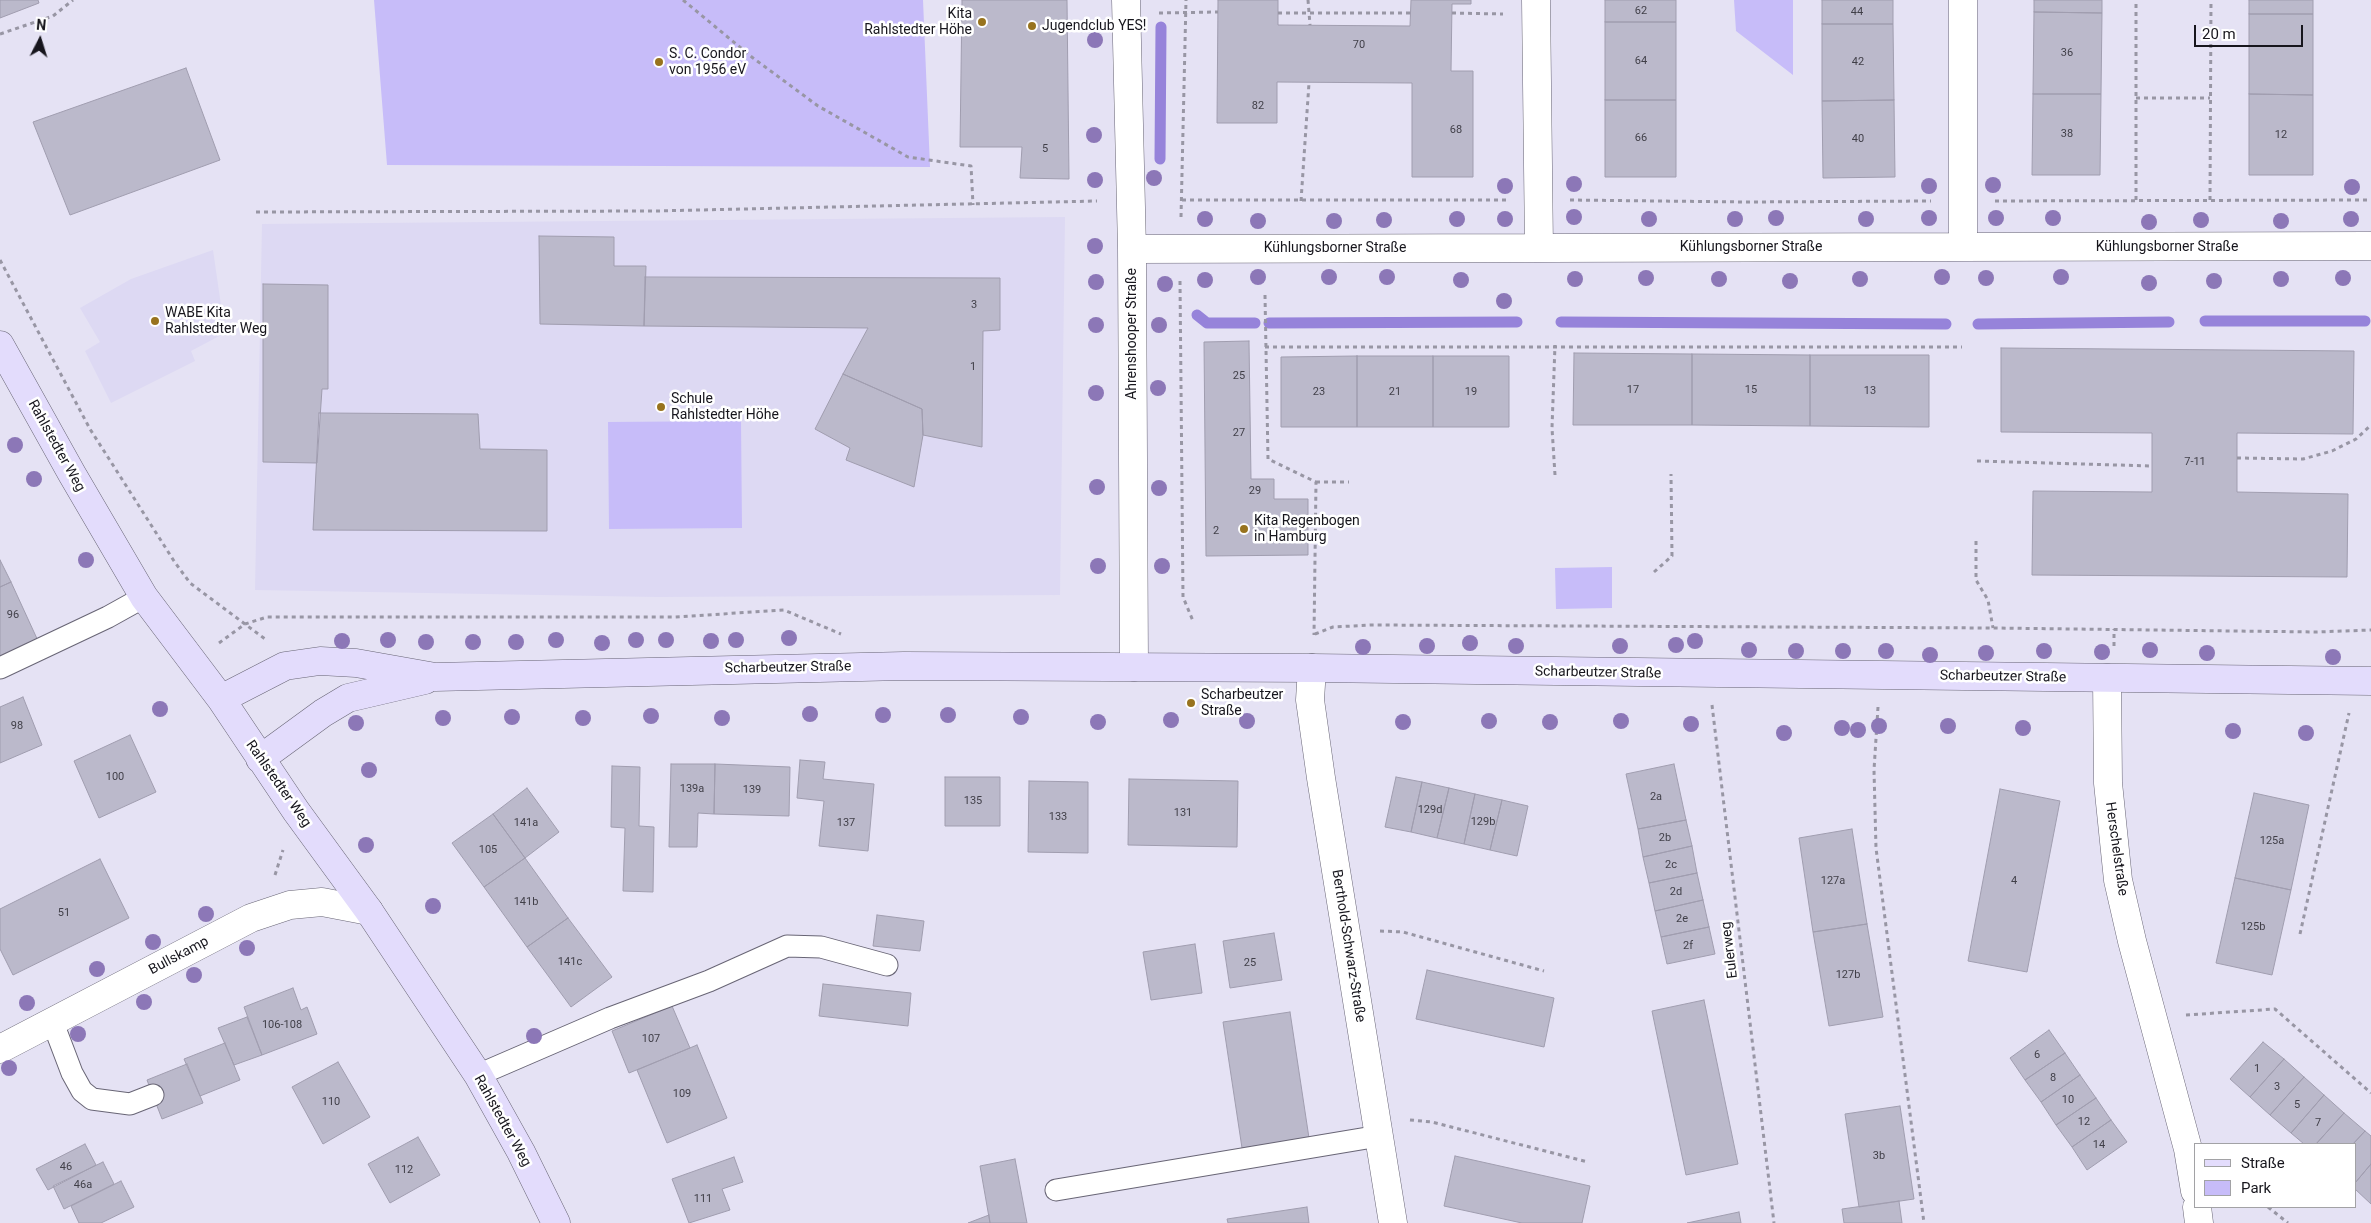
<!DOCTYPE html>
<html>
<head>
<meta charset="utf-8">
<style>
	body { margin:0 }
	#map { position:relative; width:2371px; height:1223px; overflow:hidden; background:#e5e2f4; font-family:Roboto,sans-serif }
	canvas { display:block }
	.legend { position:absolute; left:2194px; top:1143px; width:162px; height:65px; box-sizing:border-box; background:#fff; border:1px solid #a2a2a5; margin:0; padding:6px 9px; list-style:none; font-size:15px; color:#17161d }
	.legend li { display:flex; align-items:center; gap:10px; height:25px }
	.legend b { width:25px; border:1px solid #a2a2a5 }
	.north { position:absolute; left:15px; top:15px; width:50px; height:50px; -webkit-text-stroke:4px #fff; paint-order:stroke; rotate:5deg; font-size:14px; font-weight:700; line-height:20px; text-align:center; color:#17161d }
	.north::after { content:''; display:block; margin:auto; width:18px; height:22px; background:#17161d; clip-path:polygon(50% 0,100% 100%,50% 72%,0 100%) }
	.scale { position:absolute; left:2194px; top:25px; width:109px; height:22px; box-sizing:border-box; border:2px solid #17161d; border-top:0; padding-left:6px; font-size:15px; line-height:18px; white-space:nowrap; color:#17161d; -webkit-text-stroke:4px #fff; paint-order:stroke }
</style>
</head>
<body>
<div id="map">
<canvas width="2371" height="1223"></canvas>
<ul class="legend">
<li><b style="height:6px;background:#e3dcfc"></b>Straße</li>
<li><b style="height:14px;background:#c7bcf9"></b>Park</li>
</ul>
<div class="north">N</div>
<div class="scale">20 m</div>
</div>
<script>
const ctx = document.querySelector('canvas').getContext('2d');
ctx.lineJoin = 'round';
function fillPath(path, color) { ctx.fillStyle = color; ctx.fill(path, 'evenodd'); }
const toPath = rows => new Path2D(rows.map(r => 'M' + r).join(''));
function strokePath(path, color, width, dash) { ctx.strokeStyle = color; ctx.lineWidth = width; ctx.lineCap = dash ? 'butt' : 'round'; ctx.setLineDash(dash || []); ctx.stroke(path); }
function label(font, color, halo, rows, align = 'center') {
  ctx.font = font + ' Roboto,sans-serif'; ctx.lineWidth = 5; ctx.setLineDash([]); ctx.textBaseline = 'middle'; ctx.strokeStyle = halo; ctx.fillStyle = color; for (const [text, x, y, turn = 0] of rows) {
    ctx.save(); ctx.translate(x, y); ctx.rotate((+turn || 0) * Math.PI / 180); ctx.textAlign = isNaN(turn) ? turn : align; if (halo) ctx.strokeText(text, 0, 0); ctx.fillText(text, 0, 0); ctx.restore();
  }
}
fillPath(toPath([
	[1065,217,1060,595,657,597,255,590,262,224],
	[213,250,225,333,191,351,195,361,111,403,85,351,100,342,80,308,131,279]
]), '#ddd9f3');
fillPath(toPath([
	[374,0,923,0,930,167,387,165],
	[1734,0,1793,0,1793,75,1736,31],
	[741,421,742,528,609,529,608,422],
	[1612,567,1612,608,1556,609,1555,568]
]), '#c7bcf9');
strokePath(toPath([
	[1160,159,1161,27],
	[1197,315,1207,323,1255,323],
	[2205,321,2365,321],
	[1561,322,1946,324],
	[1269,323,1517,322],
	[1978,324,2169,322]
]), '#9683da', 11);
const building = toPath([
	[0,0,38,0,39,3,0,18,0,0],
	[962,0,1067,0,1069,179,1020,178,1022,147,960,147,962,0],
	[1218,0,1278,0,1278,25,1410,26,1411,0,1471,0,1471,4,1452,4,1451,71,1473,71,1473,177,1412,177,1412,83,1277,82,1277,123,1217,123,1218,0],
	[1605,0,1676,0,1676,22,1605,22,1605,0],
	[1822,0,1893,0,1893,24,1822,24,1822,0],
	[2034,0,2102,0,2102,13,2034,12,2034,0],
	[2249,0,2313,0,2313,14,2249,14,2249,0],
	[2034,12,2102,13,2101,94,2033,94,2034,12],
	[2249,14,2313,14,2313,95,2249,94,2249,14],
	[1605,22,1676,22,1676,100,1605,100,1605,22],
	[1822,24,1893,24,1894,100,1822,101,1822,24],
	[186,68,220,160,70,215,33,122,186,68],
	[2033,94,2101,94,2100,175,2032,175,2033,94],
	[2249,94,2313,95,2313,175,2249,175,2249,94],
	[1605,100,1676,100,1676,177,1605,177,1605,100],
	[1894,100,1895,177,1823,178,1822,101,1894,100],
	[539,236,614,237,614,266,646,266,644,326,540,324,539,236],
	[645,277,1000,278,1000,330,983,331,982,447,923,435,922,409,843,374,868,328,644,326,645,277],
	[263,284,328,285,328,389,322,389,317,463,263,462,263,284],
	[1249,341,1251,479,1274,479,1274,499,1308,499,1308,555,1206,556,1204,342,1249,341],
	[2001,348,2354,351,2353,434,2237,433,2237,492,2348,494,2347,577,2032,575,2033,491,2152,492,2152,433,2001,432,2001,348],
	[1574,353,1692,354,1692,425,1573,425,1574,353],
	[1692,354,1810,355,1810,426,1692,425,1692,354],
	[1810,355,1929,355,1929,427,1810,426,1810,355],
	[1357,356,1357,427,1281,427,1281,357,1357,356],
	[1357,356,1433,356,1433,427,1357,427,1357,356],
	[1433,356,1509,356,1509,427,1433,427,1433,356],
	[843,374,922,409,923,435,914,487,846,460,850,448,815,429,843,374],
	[319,413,478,414,480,449,547,450,547,531,313,530,319,413],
	[0,560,11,582,0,587,0,560],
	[11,582,39,643,0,661,0,587,11,582],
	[23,697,42,745,0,763,0,707,23,697],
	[130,735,156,792,99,818,74,761,130,735],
	[800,760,825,762,823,779,874,784,868,851,819,846,824,801,797,798,800,760],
	[671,764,715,764,714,814,698,813,697,847,669,847,671,764],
	[715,764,790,767,789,816,714,814,715,764],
	[1674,764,1686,820,1638,829,1626,774,1674,764],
	[612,766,640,767,639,826,654,827,653,892,623,891,625,828,611,827,612,766],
	[945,777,1000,777,1000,826,945,826,945,777],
	[1396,777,1422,782,1411,832,1385,827,1396,777],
	[1129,779,1238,781,1237,847,1128,845,1129,779],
	[1029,781,1088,782,1088,853,1028,852,1029,781],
	[1422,782,1449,788,1437,838,1411,832,1422,782],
	[527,788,559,832,525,858,493,814,527,788],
	[1449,788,1475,794,1464,844,1437,838,1449,788],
	[2000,789,2060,801,2027,972,1968,961,2000,789],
	[2254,793,2309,805,2291,890,2235,878,2254,793],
	[1475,794,1502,800,1490,850,1464,844,1475,794],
	[1502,800,1528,806,1517,856,1490,850,1502,800],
	[493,814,525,858,484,887,452,843,493,814],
	[1686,820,1692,846,1643,857,1638,829,1686,820],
	[1852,829,1867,924,1813,932,1799,838,1852,829],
	[1692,846,1697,873,1649,883,1643,857,1692,846],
	[525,858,568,918,527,947,484,887,525,858],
	[100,859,129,918,13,975,0,949,0,909,100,859],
	[1697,873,1703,900,1655,911,1649,883,1697,873],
	[2235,878,2291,890,2272,975,2216,963,2235,878],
	[1703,900,1709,927,1661,937,1655,911,1703,900],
	[877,915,924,921,920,951,873,946,877,915],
	[568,918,612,977,571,1007,527,947,568,918],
	[1867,924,1883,1017,1829,1026,1813,932,1867,924],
	[1709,927,1715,954,1667,964,1661,937,1709,927],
	[1274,933,1282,980,1230,988,1223,941,1274,933],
	[1195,944,1202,993,1151,1000,1143,952,1195,944],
	[1427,970,1554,998,1544,1047,1416,1019,1427,970],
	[823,984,911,993,908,1026,819,1016,823,984],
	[293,988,301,1010,307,1007,317,1034,262,1055,244,1007,293,988],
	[1704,1000,1738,1164,1686,1175,1652,1011,1704,1000],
	[672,1006,690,1048,629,1073,612,1031,672,1006],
	[1290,1012,1309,1138,1242,1148,1223,1022,1290,1012],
	[247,1017,262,1055,234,1065,218,1028,247,1017],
	[2049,1030,2065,1053,2025,1080,2010,1058,2049,1030],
	[2263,1042,2284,1059,2250,1097,2230,1079,2263,1042],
	[225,1043,240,1080,200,1096,184,1059,225,1043],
	[697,1045,727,1118,667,1143,637,1070,697,1045],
	[2065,1053,2080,1075,2041,1102,2025,1080,2065,1053],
	[2284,1059,2304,1077,2270,1115,2250,1097,2284,1059],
	[338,1062,370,1117,323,1144,292,1087,338,1062],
	[187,1064,203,1103,162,1119,147,1080,187,1064],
	[2080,1075,2096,1098,2056,1125,2041,1102,2080,1075],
	[2304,1077,2324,1095,2291,1133,2270,1115,2304,1077],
	[2324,1095,2344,1113,2316,1144,2304,1144,2291,1133,2324,1095],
	[2096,1098,2111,1120,2072,1147,2056,1125,2096,1098],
	[1900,1106,1914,1199,1859,1207,1845,1114,1900,1106],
	[2344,1113,2365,1131,2353,1144,2316,1144,2344,1113],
	[2111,1120,2127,1142,2087,1170,2072,1147,2111,1120],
	[2365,1131,2371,1136,2371,1164,2355,1183,2355,1144,2353,1144,2365,1131],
	[418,1137,440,1175,390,1203,368,1164,418,1137],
	[85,1144,96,1165,48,1190,36,1169,85,1144],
	[1455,1156,1590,1186,1582,1223,1522,1223,1444,1206,1455,1156],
	[734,1157,743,1182,722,1189,730,1210,689,1223,672,1179,734,1157],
	[1015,1159,1027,1223,990,1223,980,1166,1015,1159],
	[103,1162,114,1184,64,1209,53,1186,103,1162],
	[2371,1164,2371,1204,2355,1189,2355,1183,2371,1164],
	[121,1181,134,1207,101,1223,79,1223,71,1206,121,1181],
	[1899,1201,1902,1223,1844,1223,1842,1209,1899,1201],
	[1307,1207,1309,1223,1228,1223,1227,1219,1307,1207],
	[1739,1212,1741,1223,1687,1223,1739,1212],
	[989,1215,990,1223,968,1223,989,1215]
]);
fillPath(building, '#bbb9cb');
strokePath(building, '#a09daf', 1);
const lane = toPath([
	[0,668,108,617,144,597],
	[53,1023,72,1073,82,1091,92,1099,130,1104,153,1095],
	[478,1075,610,1018,709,981,787,946,821,947,887,965],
	[1056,1190,1379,1136]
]);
const street = toPath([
	[1126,0,1132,249,1134,667],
	[1536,0,1539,248],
	[1963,0,1963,247],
	[1132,249,2371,246],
	[1312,668,1310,700,1321,778,1393,1223],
	[2107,678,2108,783,2118,880,2132,941,2188,1149,2195,1191],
	[0,1049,251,918,290,905,322,902,369,911],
	[2197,1207,2199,1223]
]);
const secondary = toPath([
	[0,345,72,474,144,597,221,699,296,811,369,911,478,1075,521,1152,556,1223],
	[221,699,285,666,320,661,356,663,435,677,904,666,1312,668,2371,681],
	[260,759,323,713,348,698,425,680]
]);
strokePath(lane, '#686575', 23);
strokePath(street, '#686575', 29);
strokePath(secondary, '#686575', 29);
strokePath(toPath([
	[683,0,753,58,818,106,908,157,971,166,973,205],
	[1308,0,1310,25],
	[1159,13,1218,12],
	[1278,13,1411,13],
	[1452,13,1503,14],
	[0,34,53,16,73,0],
	[2136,98,2210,98],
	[1182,200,1506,200],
	[1570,200,1745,202,1931,201],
	[2136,200,2136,0],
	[2210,200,2211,0],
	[1301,201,1309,83],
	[1995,201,2371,200],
	[256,212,655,211,1097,201],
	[1181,217,1186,0],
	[0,260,90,429,174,561,190,583,265,639],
	[1180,281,1183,597,1193,621],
	[1265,295,1268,459,1316,482,1314,635],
	[1265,347,1962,347],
	[2237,458,2303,459,2332,451,2356,439,2371,425],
	[1977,461,2152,466],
	[1555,475,1552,428,1555,345],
	[1316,482,1349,482],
	[1976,541,1976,580,1988,600,1993,628],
	[1654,572,1672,556,1671,474],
	[1315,634,1333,627,1372,625,1993,628,2316,632,2371,630],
	[219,643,245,624,267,617,675,617,784,610,841,634],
	[2114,646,2114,629],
	[1712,705,1774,1223],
	[1878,707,1874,770,1876,848,1924,1223],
	[275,875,283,850],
	[1380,931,1403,932,1544,971],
	[2300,934,2349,713],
	[2186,1015,2275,1009,2371,1093],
	[1410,1120,1432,1122,1588,1162],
	[2268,1207,2288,1223]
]), '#9896a4', 3, [4, 4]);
strokePath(lane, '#fff', 21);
strokePath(street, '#fff', 28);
strokePath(secondary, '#e3dcfc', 28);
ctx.fillStyle = '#8c77b7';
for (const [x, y] of [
	[1095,40],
	[1094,135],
	[1154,178],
	[1095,180],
	[1574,184],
	[1993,185],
	[1505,186],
	[1929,186],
	[2352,187],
	[1574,217],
	[1776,218],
	[1929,218],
	[1996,218],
	[2053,218],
	[1205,219],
	[1457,219],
	[1505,219],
	[1649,219],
	[1735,219],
	[1866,219],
	[2351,219],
	[1384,220],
	[2201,220],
	[1258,221],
	[1334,221],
	[2281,221],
	[2149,222],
	[1095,246],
	[1258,277],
	[1329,277],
	[1387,277],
	[1942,277],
	[2061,277],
	[1646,278],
	[1986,278],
	[2343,278],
	[1575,279],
	[1719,279],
	[1860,279],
	[2281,279],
	[1205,280],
	[1461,280],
	[1790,281],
	[2214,281],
	[1096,282],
	[2149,283],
	[1165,284],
	[1504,301],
	[1096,325],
	[1159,325],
	[1158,388],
	[1096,393],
	[15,445],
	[34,479],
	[1097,487],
	[1159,488],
	[86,560],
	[1098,566],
	[1162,566],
	[789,638],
	[388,640],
	[556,640],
	[636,640],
	[666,640],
	[736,640],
	[342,641],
	[711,641],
	[1695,641],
	[426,642],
	[473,642],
	[516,642],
	[602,643],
	[1470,643],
	[1676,645],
	[1427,646],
	[1516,646],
	[1620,646],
	[1363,647],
	[1749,650],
	[2150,650],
	[1796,651],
	[1843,651],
	[1886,651],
	[2044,651],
	[2102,652],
	[1986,653],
	[2207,653],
	[1930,655],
	[2333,657],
	[160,709],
	[810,714],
	[883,715],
	[948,715],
	[651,716],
	[512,717],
	[1021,717],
	[443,718],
	[583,718],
	[722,718],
	[1171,720],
	[1247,721],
	[1489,721],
	[1621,721],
	[1098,722],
	[1403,722],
	[1550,722],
	[356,723],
	[1691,724],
	[1879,726],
	[1948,726],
	[1842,728],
	[2023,728],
	[1858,730],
	[2233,731],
	[1784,733],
	[2306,733],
	[369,770],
	[366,845],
	[433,906],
	[206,914],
	[153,942],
	[247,948],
	[97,969],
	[194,975],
	[144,1002],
	[27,1003],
	[78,1034],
	[534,1036],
	[9,1068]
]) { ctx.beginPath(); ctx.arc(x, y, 8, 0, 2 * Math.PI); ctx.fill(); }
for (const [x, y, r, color] of [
	[982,22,5,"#98731e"],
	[1032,26,5,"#98731e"],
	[659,62,5,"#98731e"],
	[155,321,5,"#98731e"],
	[661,407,5,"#98731e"],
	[1244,529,5,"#98731e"],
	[1191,703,5,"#98731e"]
]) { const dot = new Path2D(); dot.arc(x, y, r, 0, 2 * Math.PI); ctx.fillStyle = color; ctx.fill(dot); strokePath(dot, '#fff', 2); }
label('11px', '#403f48', null, [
	["62",1641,11],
	["44",1857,12],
	["70",1359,45],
	["36",2067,53],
	["64",1641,61],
	["42",1858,62],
	["82",1258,106],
	["68",1456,130],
	["38",2067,134],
	["12",2281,135],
	["66",1641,138],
	["40",1858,139],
	["5",1045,149],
	["3",974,305],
	["1",973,367],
	["25",1239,376],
	["17",1633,390],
	["15",1751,390],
	["13",1870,391],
	["23",1319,392],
	["21",1395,392],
	["19",1471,392],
	["27",1239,433],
	["7-11",2195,462],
	["29",1255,491],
	["2",1216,531],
	["96",13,615],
	["98",17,726],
	["100",115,777],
	["139a",692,789],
	["139",752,790],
	["2a",1656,797],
	["135",973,801],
	["129d",1430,810],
	["131",1183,813],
	["133",1058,817],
	["129b",1483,822],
	["141a",526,823],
	["137",846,823],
	["2b",1665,838],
	["125a",2272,841],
	["105",488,850],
	["2c",1671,865],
	["127a",1833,881],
	["4",2014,881],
	["2d",1676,892],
	["141b",526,902],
	["51",64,913],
	["2e",1682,919],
	["125b",2253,927],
	["2f",1688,946],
	["141c",570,962],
	["25",1250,963],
	["127b",1848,975],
	["106-108",282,1025],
	["107",651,1039],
	["6",2037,1055],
	["1",2257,1069],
	["8",2053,1078],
	["3",2277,1087],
	["109",682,1094],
	["10",2068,1100],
	["110",331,1102],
	["5",2297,1105],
	["12",2084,1122],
	["7",2318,1123],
	["14",2099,1145],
	["3b",1879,1156],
	["46",66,1167],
	["112",404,1170],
	["46a",83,1185],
	["111",703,1199]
]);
label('14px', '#17161d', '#fff', [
	["Kita",972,14,"right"],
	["Rahlstedter Höhe",972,30,"right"],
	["Jugendclub YES!",1042,26],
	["S. C. Condor",669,54],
	["von 1956 eV",669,70],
	["WABE Kita",165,313],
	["Rahlstedter Weg",165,329],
	["Schule",671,399],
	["Rahlstedter Höhe",671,415],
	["Kita Regenbogen",1254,521],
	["in Hamburg",1254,537],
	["Scharbeutzer",1201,695],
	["Straße",1201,711]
], 'left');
label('14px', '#17161d', '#fff', [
	["Kühlungsborner Straße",1751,247],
	["Kühlungsborner Straße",2167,247],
	["Kühlungsborner Straße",1335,248],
	["Ahrenshooper Straße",1132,334,-90],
	["Rahlstedter Weg",56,446,61],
	["Scharbeutzer Straße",788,668,-1],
	["Scharbeutzer Straße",1598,673,1],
	["Scharbeutzer Straße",2003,677,1],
	["Rahlstedter Weg",278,784,55],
	["Herschelstraße",2116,849,82],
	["Berthold-Schwarz-Straße",1348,946,81],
	["Eulerweg",1730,950,-97],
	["Bullskamp",179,956,-28],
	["Rahlstedter Weg",502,1121,61]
]);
</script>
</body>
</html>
